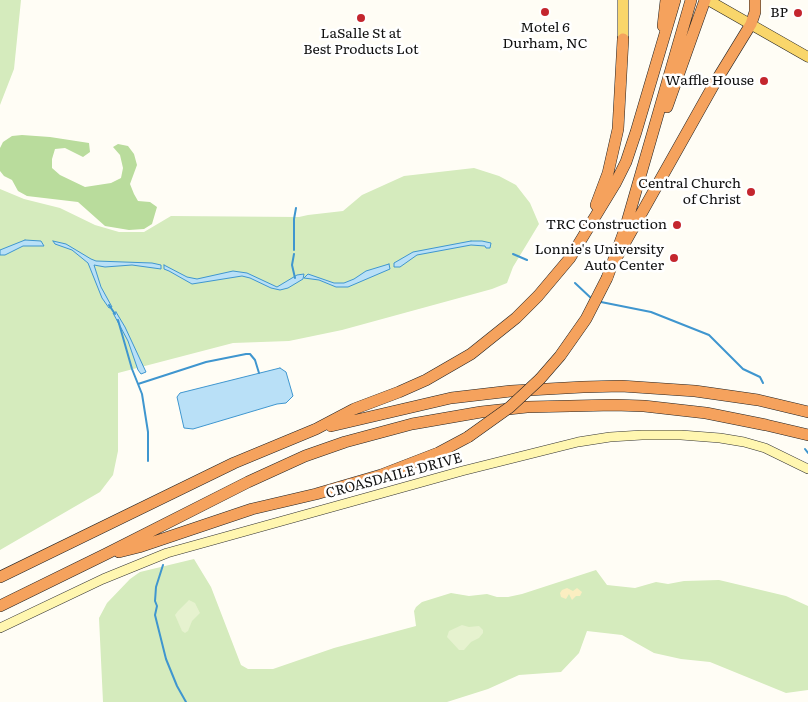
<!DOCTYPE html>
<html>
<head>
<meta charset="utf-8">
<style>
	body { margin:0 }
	canvas { display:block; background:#fffdf5 }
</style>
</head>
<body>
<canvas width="808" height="702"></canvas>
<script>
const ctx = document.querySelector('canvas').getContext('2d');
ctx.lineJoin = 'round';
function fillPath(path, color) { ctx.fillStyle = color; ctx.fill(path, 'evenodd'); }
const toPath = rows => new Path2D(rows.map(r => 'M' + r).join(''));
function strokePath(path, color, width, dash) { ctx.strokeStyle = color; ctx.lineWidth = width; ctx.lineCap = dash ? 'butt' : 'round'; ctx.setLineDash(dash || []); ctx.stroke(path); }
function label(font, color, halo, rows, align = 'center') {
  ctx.font = font + ' Literata,serif'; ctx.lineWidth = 5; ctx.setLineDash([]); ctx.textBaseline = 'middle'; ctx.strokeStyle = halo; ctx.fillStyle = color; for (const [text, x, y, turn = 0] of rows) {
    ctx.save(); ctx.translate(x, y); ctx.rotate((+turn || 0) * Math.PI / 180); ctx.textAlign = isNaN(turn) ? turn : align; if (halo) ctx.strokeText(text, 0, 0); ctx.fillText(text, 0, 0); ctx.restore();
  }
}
fillPath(toPath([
	[0,0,21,0,14,69,0,105],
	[474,168,499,176,516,185,530,203,539,224,513,267,507,283,492,289,342,330,289,341,233,343,118,373,118,451,113,475,100,492,0,550,0,189,24,199,60,208,95,225,119,232,144,232,171,216,299,217,308,215,343,211,362,195,404,176],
	[194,559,211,587,241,665,248,669,273,669,334,648,416,626,414,611,416,607,422,602,451,593,469,596,487,594,497,597,508,597,522,594,596,570,607,585,635,588,656,582,668,584,684,581,719,580,786,596,808,606,808,690,786,693,710,662,681,659,654,653,622,635,587,631,579,653,561,672,519,675,488,689,447,702,103,702,99,618,107,603,130,579,140,572]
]), '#d5ebbd');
fillPath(toPath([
	[22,135,50,137,89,143,90,152,83,157,65,148,55,149,52,159,52,168,60,175,85,187,111,183,121,178,123,168,120,155,113,147,118,144,128,146,134,154,137,165,130,184,134,194,138,201,150,202,157,207,152,224,144,229,129,230,105,226,78,202,27,196,18,191,12,180,4,176,0,171,0,148,3,142,12,136]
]), '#b9dc9c');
fillPath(toPath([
	[577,588,582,592,580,596,576,596,572,600,569,594,566,599,561,597,560,593,562,590,567,588,573,591]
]), '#fbeec1');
fillPath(toPath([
	[189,600,195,603,200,613,192,621,188,631,185,633,182,631,175,615,178,611],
	[462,625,469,627,479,626,483,630,483,633,479,638,471,642,464,650,459,650,447,637,449,631]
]), '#e6f2cf');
const water = toPath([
	[25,240,41,241,44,246,23,246,5,255,0,255,0,250,25,240],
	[53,241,66,244,91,259,96,261,152,263,161,265,161,269,132,265,105,267,94,265,101,287,112,307,109,308,102,298,88,263,72,250,55,244,53,241],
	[471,241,482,241,491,243,490,248,486,248,485,246,471,245,417,255,400,267,394,267,394,263,413,252,471,241],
	[389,264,390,269,348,287,336,287,319,280,304,278,308,274,334,283,344,283,354,279,366,271,389,264],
	[164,265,187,277,197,279,233,271,247,273,277,287,297,275,304,274,303,279,288,288,280,290,271,288,250,278,242,276,192,284,169,271,164,269,164,265],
	[116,312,125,327,146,372,141,374,138,370,128,341,113,313,116,312],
	[280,368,286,372,293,396,286,403,277,404,193,429,184,428,177,397,180,393,280,368]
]);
fillPath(water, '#b9e0f7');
strokePath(water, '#3f96cf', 1);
strokePath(toPath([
	[294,250,294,219,296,208],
	[294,254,292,265,295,278],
	[513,254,527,260],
	[575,283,592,299],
	[601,302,651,312,709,335,743,369,760,377,763,383],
	[109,305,115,314],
	[118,320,132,369,142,394,148,432,148,461],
	[138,384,206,362,246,354,250,354,255,360,259,373],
	[805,449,808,453],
	[163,565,156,587,155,601,157,606,155,615,166,659,177,686,186,702]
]), '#3f96cf', 2);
const secondary = toPath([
	[0,628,103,579,167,553,462,471,578,442,610,437,642,435,681,435,720,438,744,442,765,448,808,469]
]);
const primary = toPath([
	[708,0,808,57],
	[623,39,623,0]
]);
const highway = toPath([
	[663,26,666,0],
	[667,107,705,0],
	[596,205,608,173,618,129,623,39],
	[614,262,713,86,751,24,755,12,755,0],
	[607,278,625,229,691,0],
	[331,426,451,398,511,391,583,387,621,386,695,391,758,400,808,412],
	[119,552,139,547,252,509,316,494,381,475,438,453,468,437],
	[0,577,234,463,316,429,354,409,399,392,426,380,471,354,516,318,538,296,570,258,615,184,626,162,636,132,675,0],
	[0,606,106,554,248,482,305,456,345,442,412,424,481,412,527,407,614,405,644,406,706,413,766,425,808,435]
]);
strokePath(secondary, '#333', 10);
strokePath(primary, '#222', 11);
strokePath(highway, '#222', 12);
strokePath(secondary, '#fff6b0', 9);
strokePath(primary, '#f9d66b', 10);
strokePath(highway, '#f5a25d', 11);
const highwayBridge = toPath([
	[468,437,510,407,540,379,560,356,586,319,607,278]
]);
strokePath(highwayBridge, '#222', 12, []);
strokePath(highwayBridge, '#f5a25d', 11);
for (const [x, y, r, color] of [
	[545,12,5,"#c4262e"],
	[798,13,5,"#c4262e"],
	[361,18,5,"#c4262e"],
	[764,81,5,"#c4262e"],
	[751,192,5,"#c4262e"],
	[677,225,5,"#c4262e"],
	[674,258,5,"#c4262e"]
]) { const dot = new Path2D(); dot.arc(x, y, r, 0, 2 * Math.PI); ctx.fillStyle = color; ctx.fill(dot); strokePath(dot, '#fff', 2); }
label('14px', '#111', '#fff', [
	["BP",788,13],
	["Motel 6",545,28,"center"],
	["Durham, NC",545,44,"center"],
	["LaSalle St at",361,34,"center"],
	["Best Products Lot",361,50,"center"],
	["Waffle House",754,81],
	["Central Church",741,184],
	["of Christ",741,200],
	["TRC Construction",667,225],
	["Lonnie's University",664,250],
	["Auto Center",664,266]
], 'right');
label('14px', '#111', '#fff', [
	["CROASDAILE DRIVE",394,476,-15]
]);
</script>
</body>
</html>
